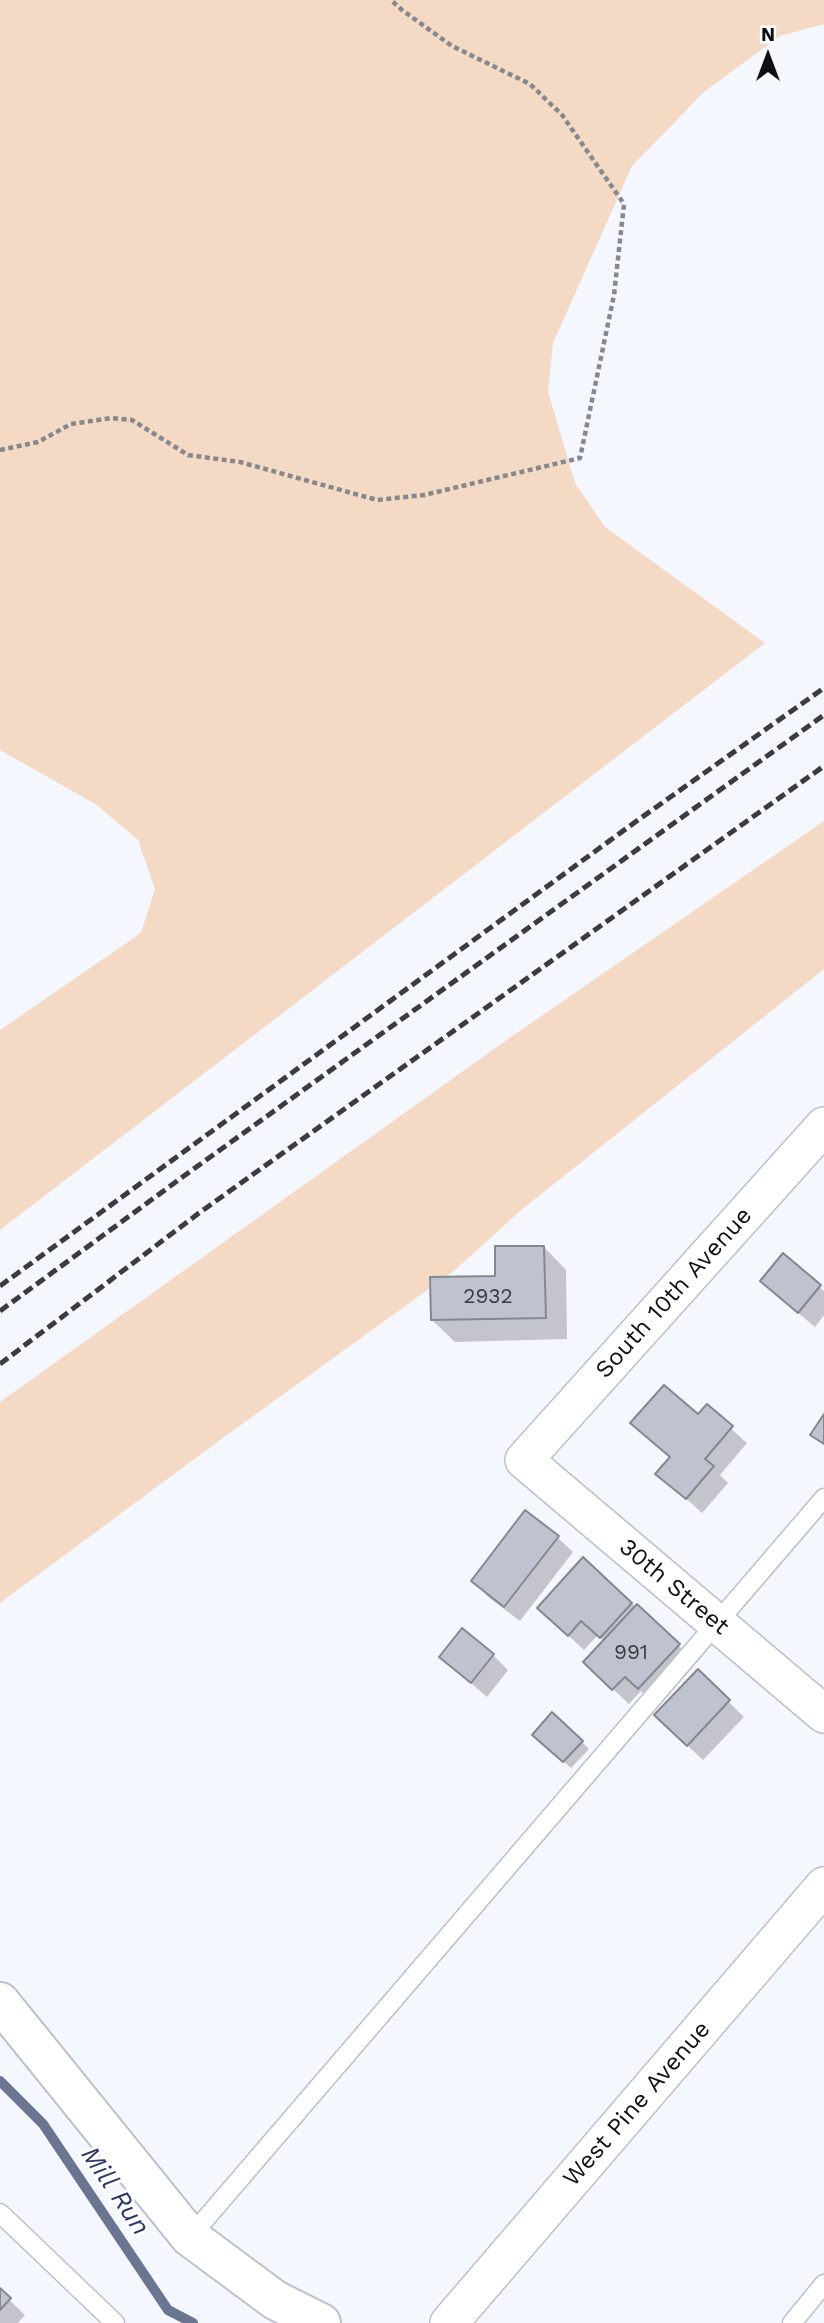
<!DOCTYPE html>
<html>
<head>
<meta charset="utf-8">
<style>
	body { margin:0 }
	#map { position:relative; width:824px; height:2323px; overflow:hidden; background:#f5f7ff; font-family:"Work Sans",sans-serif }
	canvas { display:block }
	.north { position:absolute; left:733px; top:21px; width:70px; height:70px; -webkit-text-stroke:5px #fff; paint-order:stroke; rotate:0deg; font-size:19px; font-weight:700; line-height:28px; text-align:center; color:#0e1013 }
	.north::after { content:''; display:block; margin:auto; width:24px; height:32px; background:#0e1013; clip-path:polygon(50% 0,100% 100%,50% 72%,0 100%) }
</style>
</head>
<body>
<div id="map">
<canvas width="824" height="2323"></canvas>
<div class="north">N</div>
</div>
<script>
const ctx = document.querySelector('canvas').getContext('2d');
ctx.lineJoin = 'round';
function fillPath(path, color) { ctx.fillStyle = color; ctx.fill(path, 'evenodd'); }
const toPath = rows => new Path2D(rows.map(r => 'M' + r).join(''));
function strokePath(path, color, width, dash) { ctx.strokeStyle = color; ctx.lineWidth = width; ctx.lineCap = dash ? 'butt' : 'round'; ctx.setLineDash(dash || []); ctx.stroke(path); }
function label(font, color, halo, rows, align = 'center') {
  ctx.font = font + ' "Work Sans",sans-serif'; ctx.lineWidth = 6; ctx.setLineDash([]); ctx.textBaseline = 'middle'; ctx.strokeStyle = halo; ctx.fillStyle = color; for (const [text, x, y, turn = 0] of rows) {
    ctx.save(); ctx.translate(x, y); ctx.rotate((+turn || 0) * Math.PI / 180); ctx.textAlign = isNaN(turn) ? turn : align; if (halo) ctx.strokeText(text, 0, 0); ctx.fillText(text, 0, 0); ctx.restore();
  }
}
fillPath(toPath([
	[0,0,824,0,824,24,780,36,704,92,632,166,553,343,548,392,575,483,605,527,765,643,0,1230,0,1030,141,933,155,889,138,840,97,805,0,750],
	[824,821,824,969,520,1211,455,1270,220,1440,0,1603,0,1402,508,1039]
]), '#f4d9c4');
fillPath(toPath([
	[544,1247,566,1270,567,1339,455,1342,432,1320],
	[783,1256,824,1291,824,1315,815,1327,778,1296],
	[707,1407,747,1443,720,1475,728,1483,702,1513,658,1473,671,1458,633,1423,698,1417],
	[557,1537,573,1552,520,1621,488,1597,473,1581],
	[584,1560,694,1660,655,1703,641,1691,629,1704,600,1677,604,1641,598,1635,584,1650,555,1623],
	[493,1655,508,1670,487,1697,441,1657],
	[698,1672,744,1717,703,1760,672,1731],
	[542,1742,582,1742,589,1749,571,1768],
	[0,2291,25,2315,18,2323,0,2323]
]), '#0003');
strokePath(toPath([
	[0,2081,43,2124,168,2310,193,2323]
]), '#6a7592', 10);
const building = toPath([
	[495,1246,544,1246,546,1318,431,1320,430,1277,495,1276,495,1246],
	[783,1253,821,1285,798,1313,760,1281,783,1253],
	[664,1385,698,1414,707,1404,733,1426,705,1459,714,1466,686,1499,655,1474,670,1457,630,1423,664,1385],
	[824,1414,824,1444,810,1435,824,1414],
	[525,1510,559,1536,504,1607,471,1581,525,1510],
	[583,1557,632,1603,600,1638,581,1621,568,1636,537,1608,583,1557],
	[637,1604,680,1644,638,1689,625,1677,612,1690,583,1662,637,1604],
	[462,1628,494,1654,471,1683,439,1657,462,1628],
	[698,1669,730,1700,687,1746,654,1715,698,1669],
	[552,1712,583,1741,563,1762,532,1735,552,1712],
	[0,2288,11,2298,0,2310,0,2288]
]);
fillPath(building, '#bfc3cf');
strokePath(building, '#838792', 2);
const lane = toPath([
	[0,2213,115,2323],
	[190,2237,824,1498],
	[792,2323,824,2284]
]);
const street = toPath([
	[824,1126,524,1460,824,1714],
	[449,2323,824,1886]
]);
const secondary = toPath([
	[0,2002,190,2237,275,2300,321,2323]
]);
strokePath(lane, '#bbc0cb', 21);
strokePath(street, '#bbc0cb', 40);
strokePath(secondary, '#bbc0cb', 42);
strokePath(toPath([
	[0,450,38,442,71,424,111,418,132,420,188,455,240,462,377,500,424,495,580,458,614,295,624,204,562,115,530,84,452,46,402,10,391,0]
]), '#86888e', 4.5, [5, 3.5]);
strokePath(lane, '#fff', 18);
strokePath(street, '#fff', 37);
strokePath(secondary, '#fff', 38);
strokePath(toPath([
	[0,1286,638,820,824,688],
	[0,1311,188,1173,824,715],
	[0,1364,199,1213,824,766]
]), '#3a3c40', 5, [10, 5]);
label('21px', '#3a3d42', null, [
	["2932",488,1297],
	["991",631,1653]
]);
label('24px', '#0e1013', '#fff', [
	["South 10th Avenue",674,1293,-48],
	["30th Street",674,1587,40],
	["West Pine Avenue",637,2104,-49]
]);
label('italic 26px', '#2a376b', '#fff', [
	["Mill Run",115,2191,56]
]);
</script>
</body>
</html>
